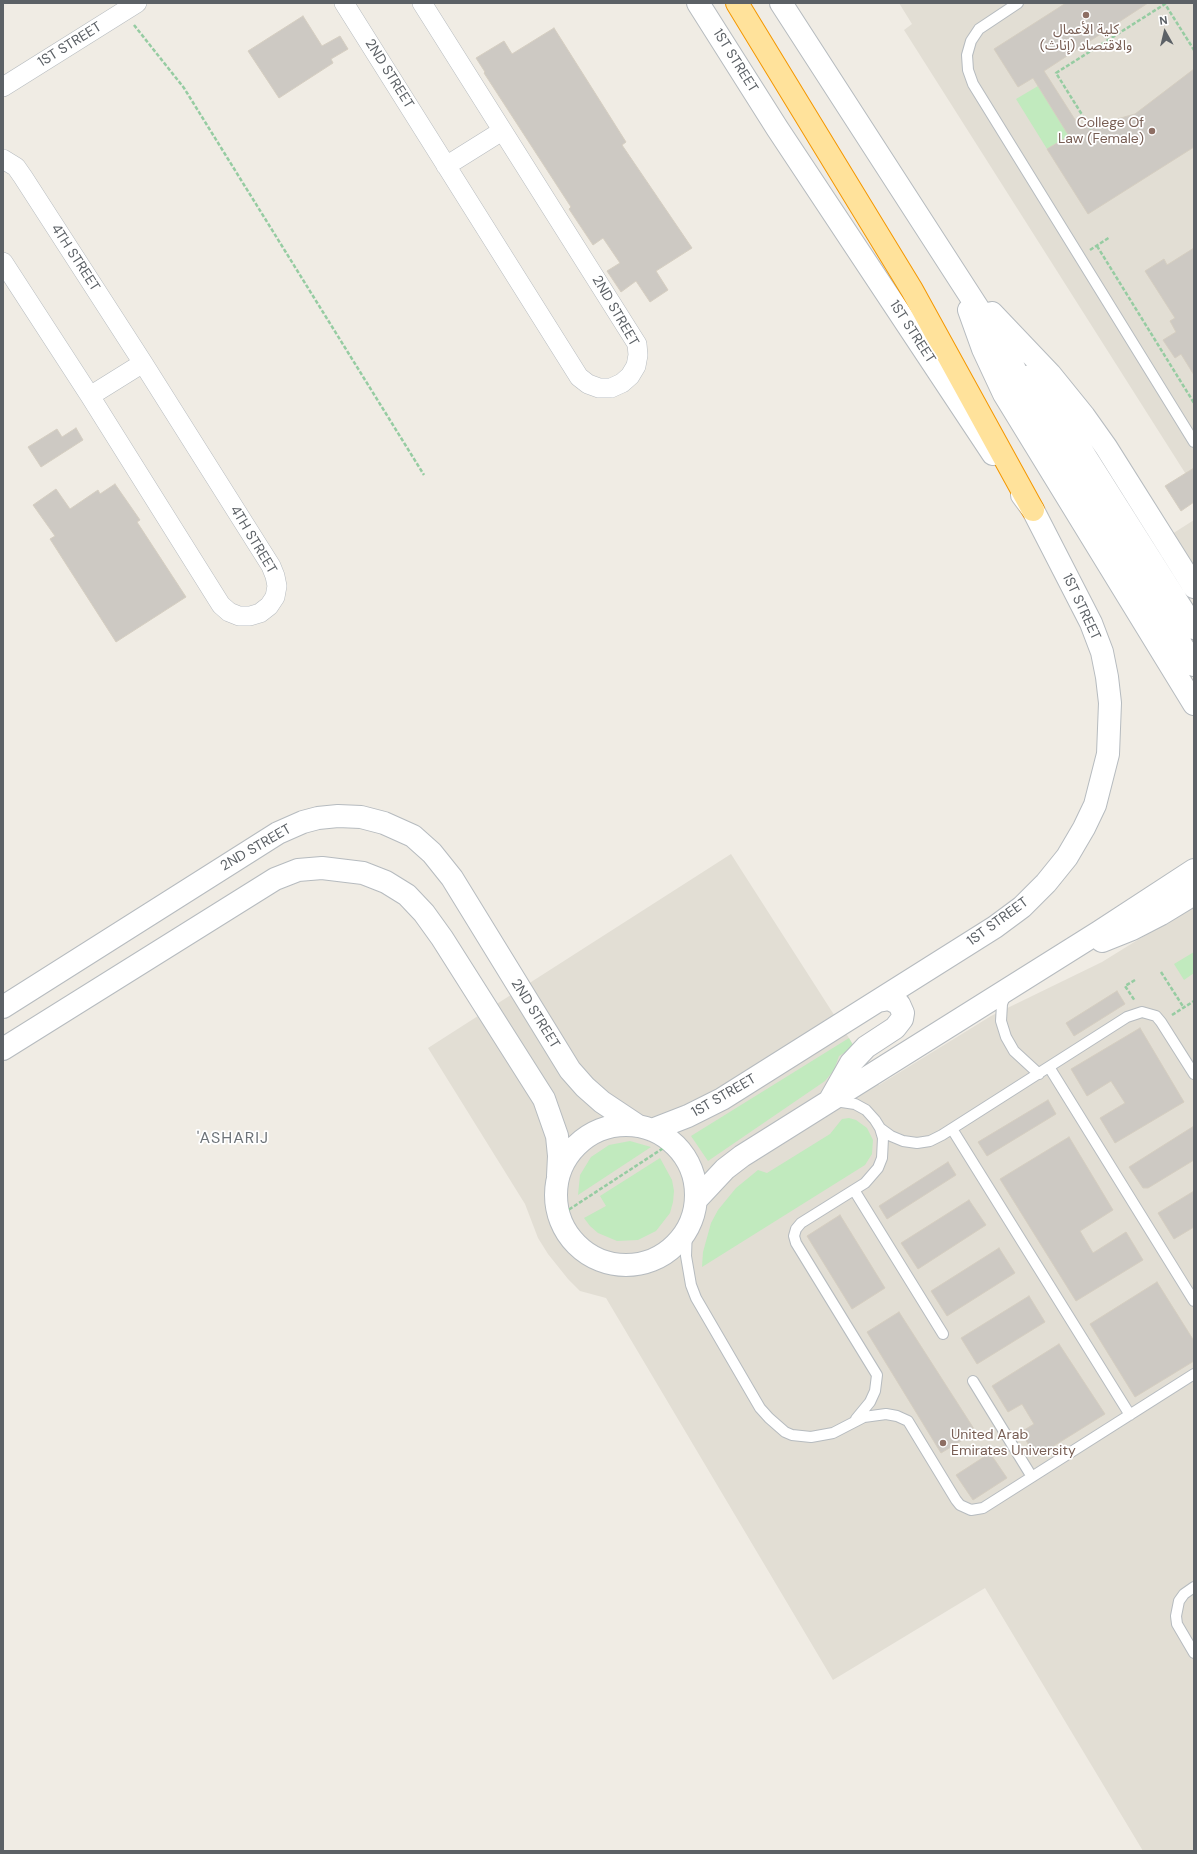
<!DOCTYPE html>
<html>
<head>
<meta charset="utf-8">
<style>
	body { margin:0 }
	#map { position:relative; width:1197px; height:1854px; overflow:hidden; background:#f0ece4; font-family:"DM Sans",sans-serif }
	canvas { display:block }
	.frame { position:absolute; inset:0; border:4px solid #5c6166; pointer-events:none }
	.north { position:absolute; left:1145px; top:12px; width:40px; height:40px; -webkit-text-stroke:3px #fff; paint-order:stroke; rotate:352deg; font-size:11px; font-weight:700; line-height:16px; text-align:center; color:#5c6166 }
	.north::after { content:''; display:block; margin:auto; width:14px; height:18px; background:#5c6166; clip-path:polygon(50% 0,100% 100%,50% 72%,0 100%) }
</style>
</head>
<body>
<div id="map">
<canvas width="1197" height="1854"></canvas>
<div class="frame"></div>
<div class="north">N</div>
</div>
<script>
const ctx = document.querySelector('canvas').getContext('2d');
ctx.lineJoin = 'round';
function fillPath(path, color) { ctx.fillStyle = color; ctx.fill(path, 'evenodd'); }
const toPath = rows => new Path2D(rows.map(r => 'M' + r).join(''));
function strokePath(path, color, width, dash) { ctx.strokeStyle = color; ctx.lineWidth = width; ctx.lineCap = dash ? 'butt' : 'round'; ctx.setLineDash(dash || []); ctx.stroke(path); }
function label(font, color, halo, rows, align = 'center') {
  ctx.font = font + ' "DM Sans","Noto Sans Arabic",sans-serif'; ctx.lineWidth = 3.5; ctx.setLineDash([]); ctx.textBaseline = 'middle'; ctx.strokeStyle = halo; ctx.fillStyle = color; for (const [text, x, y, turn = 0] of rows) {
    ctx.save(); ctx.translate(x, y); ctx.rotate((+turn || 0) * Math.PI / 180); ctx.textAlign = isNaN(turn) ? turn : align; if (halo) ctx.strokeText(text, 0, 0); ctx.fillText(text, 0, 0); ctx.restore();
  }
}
fillPath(toPath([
	[899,3,1194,3,1194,487,904,30,912,24],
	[1194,520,1194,568,1172,534],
	[731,854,879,1085,991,1016,1102,962,1194,905,1194,1851,1143,1851,985,1588,833,1680,606,1298,580,1291,568,1279,548,1254,538,1238,525,1204,428,1048]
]), '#e2ded4');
fillPath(toPath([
	[1038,86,1069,136,1047,149,1016,99],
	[1194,952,1194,973,1184,980,1174,964],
	[849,1038,854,1047,839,1056,834,1070,825,1081,708,1161,691,1136],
	[849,1118,856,1120,867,1128,873,1140,872,1154,865,1165,702,1267,703,1252,711,1223,718,1210,736,1188,758,1170,767,1173,830,1134,842,1119],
	[630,1141,651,1147,578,1195,580,1175,591,1157,609,1145],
	[660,1158,672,1180,674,1191,673,1202,670,1213,656,1231,638,1240,617,1241,598,1233,590,1226,584,1218,606,1206,600,1196]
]), '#c1eabe');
const building = toPath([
	[1066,3,1148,3,1044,71,1081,129,1135,114,1194,69,1194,147,1088,214,1047,149,1069,136,1033,78,1018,87,994,49,1066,3],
	[303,16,322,46,340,36,348,49,331,59,333,63,279,98,248,51,303,16],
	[554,28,626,142,622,145,692,248,656,271,668,290,650,302,636,281,621,292,607,271,620,263,603,238,593,245,569,209,571,207,484,73,485,72,476,58,504,41,512,54,554,28],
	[1194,248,1194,375,1181,354,1175,358,1163,340,1176,332,1170,321,1175,318,1145,271,1164,259,1167,265,1194,248],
	[76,428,83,440,41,467,28,447,57,429,62,437,76,428],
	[1194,468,1194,502,1181,511,1165,486,1194,468],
	[115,484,140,520,137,522,186,597,116,642,50,539,55,536,33,505,56,489,70,509,98,490,100,494,115,484],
	[1117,991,1125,1004,1074,1036,1066,1023,1117,991],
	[1140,1028,1184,1102,1115,1143,1100,1118,1125,1103,1111,1081,1087,1096,1071,1069,1140,1028],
	[1048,1100,1056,1114,987,1156,978,1142,1048,1100],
	[1194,1126,1194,1160,1148,1188,1143,1188,1129,1167,1194,1126],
	[1069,1137,1113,1210,1080,1231,1093,1253,1126,1232,1143,1260,1076,1301,1000,1179,1069,1137],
	[948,1162,956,1175,887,1219,879,1206,948,1162],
	[1194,1191,1194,1227,1174,1239,1158,1213,1194,1191],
	[969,1200,986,1225,918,1269,901,1243,969,1200],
	[840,1215,885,1288,852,1309,807,1236,840,1215],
	[999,1248,1015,1273,947,1316,931,1291,999,1248],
	[1157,1282,1194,1341,1194,1361,1135,1397,1090,1324,1157,1282],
	[1029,1296,1045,1322,977,1364,961,1338,1029,1296],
	[899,1312,976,1432,941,1453,867,1332,899,1312],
	[1059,1344,1105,1414,1036,1457,1021,1432,1034,1424,1022,1404,1008,1412,992,1386,1059,1344],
	[990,1453,1007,1478,973,1500,956,1475,990,1453]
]);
fillPath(building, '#cdc9c3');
strokePath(building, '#d5cec1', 1);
const service = toPath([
	[1018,3,979,29,971,41,967,55,968,70,973,84,1194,442],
	[1006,994,1002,1004,1001,1021,1006,1037,1014,1051,1039,1074],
	[1049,1067,1194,1301],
	[835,1101,855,1104,866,1110,875,1120,880,1128,883,1138,882,1158,878,1168,865,1183,801,1223,796,1229,794,1236,796,1243,877,1375,875,1391,870,1402,856,1419],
	[880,1128,891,1136,903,1141,917,1143,930,1141,942,1135,1127,1017,1142,1012,1156,1016,1161,1022,1194,1074],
	[952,1129,1130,1415],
	[854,1190,943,1334],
	[687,1227,686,1256,691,1285,696,1298,760,1408,769,1418,785,1432,792,1435,811,1437,833,1433,864,1417,886,1414,897,1416,908,1421,956,1500,960,1505,971,1510,983,1508,1194,1374],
	[973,1381,1032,1477],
	[1194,1587,1184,1594,1179,1601,1176,1616,1177,1624,1194,1653]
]);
const minor = toPath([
	[344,3,579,377,588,384,599,388,611,388,622,383,630,376,636,366,638,355,637,344,422,3],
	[3,87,137,3],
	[3,159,16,167,23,177,143,363,271,566,275,576,277,586,275,597,269,606,260,613,250,616,239,616,229,612,221,605,90,396,3,262],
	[446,166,502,131],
	[90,396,143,363]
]);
const tertiary = toPath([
	[698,3,777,128,993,454],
	[781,3,1007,353,1019,378,1054,441,1194,665],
	[969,310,983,349,1004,394,1194,704],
	[992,313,1050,374,1084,416,1106,447,1194,587],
	[1030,376,1049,399,1194,628],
	[1102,941,1132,929,1161,914,1194,894],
	[3,1007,278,833,303,822,318,818,338,816,361,817,384,823,413,836,432,853,452,878,570,1070,585,1087,602,1102,638,1126],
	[3,1049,275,879,298,870,322,868,363,873,386,882,407,895,424,913,442,938,544,1099,557,1136,559,1156,558,1176],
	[830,1100,851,1063,866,1047,895,1028,902,1019,903,1013,899,1004,889,999,878,1001],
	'556 1195a70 70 0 1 1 140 0a70 70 0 1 1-140 0Z',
	[652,1130,688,1116,722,1099,995,927,1022,907,1046,883,1067,857,1084,828,1095,805,1108,754,1110,703,1107,677,1102,652,1091,623,1033,510,1022,495],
	[696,1200,725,1169,742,1156,1099,932,1194,870]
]);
const trunk = toPath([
	[737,3,912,290,1033,510]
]);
strokePath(service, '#b6bbbf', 12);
strokePath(minor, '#b6bbbf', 20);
strokePath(tertiary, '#b6bbbf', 24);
strokePath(trunk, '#f49700', 24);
strokePath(toPath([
	[134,25,184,88,424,475],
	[1091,129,1056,73,1165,4,1194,50],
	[1097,246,1194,403],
	[1090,250,1110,237],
	[1161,972,1184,1008],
	[1135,980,1125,986,1135,1001],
	[1172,1015,1194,1001],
	[559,1216,665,1147]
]), '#96cca2', 2.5, [4, 2]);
strokePath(service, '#fff', 10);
strokePath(minor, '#fff', 19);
strokePath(tertiary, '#fff', 22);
strokePath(trunk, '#ffe29b', 22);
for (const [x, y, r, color] of [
	[1086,15,4,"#8d6e63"],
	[1152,131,4,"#8d6e63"],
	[943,1443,4,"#8d6e63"]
]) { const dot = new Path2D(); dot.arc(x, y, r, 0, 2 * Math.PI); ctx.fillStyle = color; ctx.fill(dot); strokePath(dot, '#fff', 1.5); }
label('14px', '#785e54', '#fff', [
	["كلية الأعمال",1086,30],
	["والاقتصاد (إناث)",1086,46],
	["College Of",1144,123,"right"],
	["Law (Female)",1144,139,"right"],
	["United Arab",951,1435,"left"],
	["Emirates University",951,1451,"left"]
]);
label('14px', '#5c6166', '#fff', [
	["1ST STREET",70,45,-32],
	["1ST STREET",735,61,58],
	["2ND STREET",389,74,58],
	["4TH STREET",75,258,57],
	["2ND STREET",615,311,60],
	["1ST STREET",912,332,57],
	["4TH STREET",253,540,59],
	["1ST STREET",1081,607,65],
	["2ND STREET",256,848,-30],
	["1ST STREET",998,922,-36],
	["2ND STREET",535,1014,58],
	["1ST STREET",724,1096,-30]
]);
ctx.letterSpacing = '1px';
label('16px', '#6d7378', '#fff', [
	["'ASHARIJ",233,1139]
]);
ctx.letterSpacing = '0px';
</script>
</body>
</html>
